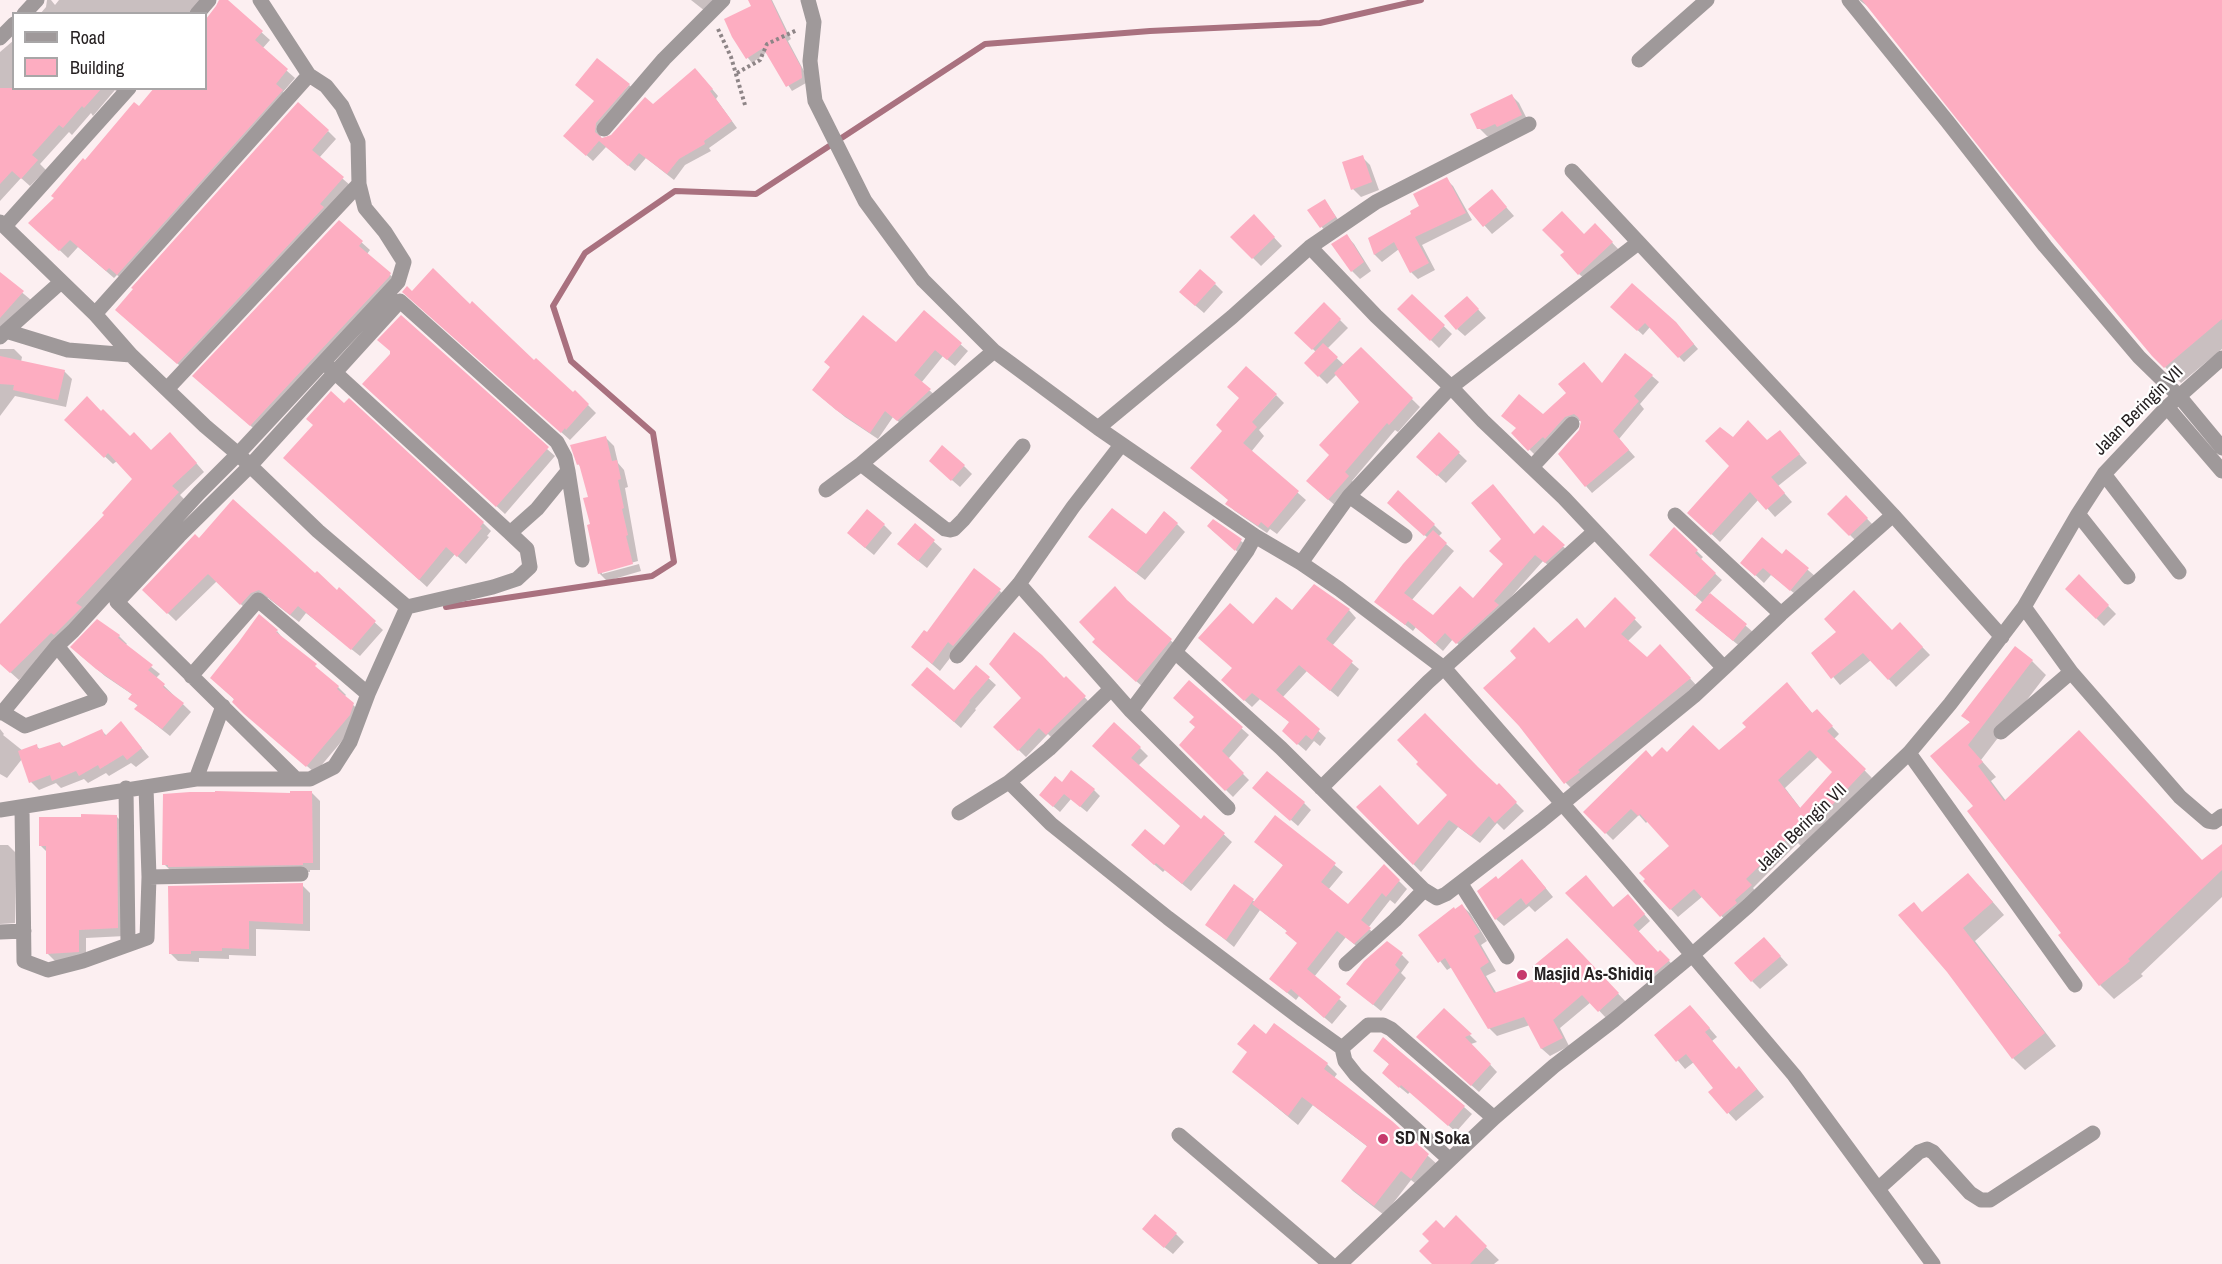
<!DOCTYPE html>
<html>
<head>
<meta charset="utf-8">
<style>
	body { margin:0 }
	#map { position:relative; width:2222px; height:1264px; overflow:hidden; background:#fceff1; font-family:"Archivo Narrow",sans-serif }
	canvas { display:block }
	.legend { position:absolute; left:12px; top:12px; width:195px; height:78px; box-sizing:border-box; background:#fff; border:2px solid #a8a6a7; margin:0; padding:8px 10px; list-style:none; font-size:18px; color:#262122 }
	.legend li { display:flex; align-items:center; gap:12px; height:30px }
	.legend b { width:30px; border:2px solid #a8a6a7 }
</style>
</head>
<body>
<div id="map">
<canvas width="2222" height="1264"></canvas>
<ul class="legend">
<li><b style="height:8px;background:#9f999a"></b>Road</li>
<li><b style="height:16px;background:#fdadc1"></b>Building</li>
</ul>
</div>
<script>
const ctx = document.querySelector('canvas').getContext('2d');
ctx.lineJoin = 'round';
function fillPath(path, color) { ctx.fillStyle = color; ctx.fill(path, 'evenodd'); }
const toPath = rows => new Path2D(rows.map(r => 'M' + r).join(''));
function strokePath(path, color, width, dash) { ctx.strokeStyle = color; ctx.lineWidth = width; ctx.lineCap = dash ? 'butt' : 'round'; ctx.setLineDash(dash || []); ctx.stroke(path); }
function label(font, color, halo, rows, align = 'center') {
  ctx.font = font + ' "Archivo Narrow",sans-serif'; ctx.lineWidth = 4.5; ctx.setLineDash([]); ctx.textBaseline = 'middle'; ctx.strokeStyle = halo; ctx.fillStyle = color; for (const [text, x, y, turn = 0] of rows) {
    ctx.save(); ctx.translate(x, y); ctx.rotate((+turn || 0) * Math.PI / 180); ctx.textAlign = isNaN(turn) ? turn : align; if (halo) ctx.strokeText(text, 0, 0); ctx.fillText(text, 0, 0); ctx.restore();
  }
}
fillPath(toPath([
	[47,0,51,0,55,5,59,0,208,0,196,14,40,14,46,7],
	[691,0,722,0,710,15],
	[759,0,772,0,791,39,788,41,805,73,806,83,792,91,767,52,752,63,748,58,753,6],
	[1859,0,2222,0,2222,349,2181,383,2153,355,1870,8],
	[230,4,270,40,262,49,295,78,283,92,290,99,125,282,117,275,114,278,78,247,68,258,31,223,56,199,85,162,139,108,206,88,206,32],
	[14,40,14,88,128,88,121,96,115,90,93,116,91,113,72,135,69,132,40,164,46,170,30,186,21,178,0,201,0,52],
	[702,77,718,96,716,99,737,128,709,148,711,151,685,165,674,180,646,158,635,171,606,147,593,161,572,142,629,85,636,91,602,130,600,140,612,137,653,106],
	[1511,95,1519,103,1529,123,1493,136,1487,136,1479,128],
	[328,131,336,139,319,158,351,186,186,371,125,318],
	[1362,157,1370,165,1379,190,1361,197,1353,189],
	[1446,179,1453,186,1472,220,1422,245,1435,270,1418,279,1411,272,1399,249,1382,262,1375,255,1370,239,1413,214],
	[1499,199,1514,216,1492,234,1470,209],
	[1328,205,1339,221,1325,231,1309,211],
	[1254,216,1282,246,1261,266,1232,237],
	[339,222,370,250,367,254,398,282,259,433,202,384],
	[1603,233,1620,251,1587,281,1579,274,1584,236],
	[1347,236,1354,244,1371,271,1360,279,1352,271],
	[0,274,31,300,0,335],
	[1215,284,1223,292,1204,313,1189,300],
	[412,293,470,306,573,394,575,392,596,413,570,440,412,299],
	[1412,296,1452,334,1439,348,1399,309],
	[1324,304,1348,328,1327,349,1344,365,1361,349,1420,407,1398,432,1395,430,1352,481,1356,485,1337,507,1316,489,1331,455,1361,402,1337,374,1327,384,1306,363,1316,352,1296,333],
	[1475,306,1486,318,1465,336,1457,329],
	[1612,307,1681,329,1698,349,1684,362,1650,327,1643,335],
	[924,312,968,351,955,366,943,356,921,383,937,397,905,427,893,417,878,439,845,417,821,397,896,344],
	[0,349,14,349,22,357,21,362,64,371,72,379,66,407,15,396,0,416],
	[391,354,547,449,555,456,505,514,372,392],
	[1652,376,1659,382,1640,404,1644,409,1619,439,1635,457,1592,493,1586,486,1581,431,1583,420,1572,423,1536,456,1513,433,1603,384],
	[1276,395,1284,403,1259,430,1264,436,1251,452,1306,500,1277,534,1270,529,1267,533,1235,511,1227,504,1230,501,1200,476],
	[102,413,130,438,151,452,178,442,204,472,180,495,186,501,19,680,0,663,0,626,106,515,134,479,117,461,113,464,66,420],
	[1780,432,1807,463,1778,486,1792,502,1775,517,1759,499,1720,542,1689,513,1732,466,1733,439,1767,442],
	[1439,434,1467,461,1446,483,1418,457],
	[606,438,614,446,618,463,624,470,628,487,625,488,638,561,602,571,602,574,639,564,641,571,607,581,599,573,590,498,581,467,578,464],
	[292,465,483,523,491,531,487,536,489,537,466,564,455,554,427,587],
	[964,466,972,474,960,487,938,468],
	[1846,497,1875,527,1858,543,1829,514],
	[1397,511,1434,525,1442,533,1438,537,1454,551,1411,601,1433,617,1473,600,1543,527,1571,554,1553,569,1543,561,1464,650,1453,639,1443,651,1416,627,1413,631,1376,602,1428,538],
	[1213,521,1245,544,1239,553,1212,530],
	[1177,524,1185,532,1145,580,1090,537,1146,536],
	[884,525,892,533,874,555,857,541],
	[915,525,942,549,927,568,907,552],
	[1674,529,1703,557,1700,560,1722,580,1709,594,1754,633,1742,648,1705,618,1703,603,1657,561],
	[199,540,315,576,337,592,339,590,383,630,360,656,306,613,299,622,268,598,259,601,249,612,217,581,176,621,144,590],
	[1786,551,1816,577,1799,597,1771,575,1764,583,1750,570,1782,556],
	[975,570,1008,598,957,649,940,671,912,647,927,634],
	[2079,576,2116,614,2104,626,2067,589],
	[1615,599,1642,627,1627,642,1647,659,1667,653,1697,686,1573,790,1566,783,1549,645,1585,629],
	[1131,605,1179,648,1144,688,1101,650],
	[1349,610,1356,618,1332,646,1359,669,1338,697,1307,671,1282,698,1326,738,1320,746,1314,741,1306,751,1291,738,1291,723,1260,699,1252,707,1230,687,1234,668,1253,626,1292,613],
	[1900,624,1930,655,1896,687,1871,660,1840,685,1813,653,1892,632],
	[277,631,284,640,338,687,346,695,344,697,361,712,357,723,315,773,242,710,235,700,220,686],
	[119,636,127,644,125,646,160,674,156,678,191,712,170,736,136,709,139,707,130,698,133,695,105,676,80,655],
	[2032,661,2046,675,1981,760,1996,777,1991,781,2006,801,2202,861,2222,846,2222,897,2141,974,2143,976,2114,999,2100,985,1976,807,1933,756,1971,723,1963,716],
	[976,667,996,685,975,709,976,710,961,728,920,692,954,692],
	[1066,678,1092,705,1055,741,1048,734,1026,757,995,727],
	[1189,682,1249,735,1228,759,1249,780,1233,797,1181,745,1196,728],
	[1787,684,1813,714,1824,718,1839,734,1834,739,1872,778,1801,846,1798,843,1753,888,1758,894,1729,924,1703,896,1678,917,1645,881,1671,846,1648,821,1646,823,1639,815,1613,840,1585,812,1652,759,1667,755,1719,752,1748,727],
	[1819,756,1834,772,1801,809,1785,788],
	[121,723,149,757,136,767,131,763,109,776,106,773,88,783,84,779,61,788,56,783,39,790,31,782,22,759,7,778,0,774,0,729,4,734,3,735,23,751,36,746,41,750,60,743,64,747,102,731,107,736],
	[1140,748,1148,756,1138,766,1201,821,1205,817,1232,842,1191,891,1165,870,1163,872,1141,853,1164,847,1182,826,1102,754],
	[1062,784,1094,790,1100,796,1087,812,1071,799,1060,812,1047,801],
	[1499,786,1524,811,1504,830,1497,823,1480,843,1458,827,1421,872,1358,807,1419,827,1449,795],
	[312,793,320,801,320,870,310,870,310,872,178,874,172,872,164,864,291,795],
	[1261,794,1304,803,1311,810,1298,826],
	[116,816,124,824,125,936,86,938,86,959,56,962,48,954,47,852,40,845],
	[1276,817,1343,872,1328,890,1348,907,1384,866,1407,889,1395,904,1390,900,1368,928,1378,937,1362,951,1346,937,1314,977,1347,1006,1332,1024,1299,996,1296,1000,1279,986,1299,944,1288,932,1260,910,1234,947,1207,925,1234,887,1255,902,1284,866,1256,842],
	[0,845,8,845,16,853,15,923,0,924],
	[1530,869,1553,897,1535,912,1529,906,1504,926,1496,919,1499,881],
	[302,885,310,893,310,931,256,929,256,956,229,955,229,959,199,958,199,962,178,961,170,953],
	[1980,887,2004,915,1975,941,2056,1046,2025,1070,2013,1058,1923,914],
	[1567,893,1613,909,1634,902,1650,921,1638,932,1658,954,1660,952,1675,967,1656,984],
	[1462,906,1470,913,1487,941,1481,945,1496,971,1486,976,1497,994,1543,978,1567,940,1626,1002,1607,1019,1591,1002,1560,1028,1569,1046,1550,1056,1542,1049,1530,1025,1497,1036,1489,1028,1452,967,1447,970,1420,935],
	[1772,947,1788,965,1760,989,1752,981],
	[1402,955,1409,962,1401,973,1406,978,1381,1011,1348,984],
	[1444,1010,1477,1042,1471,1044,1497,1072,1479,1092,1425,1044],
	[1698,1015,1717,1037,1712,1041,1736,1070,1746,1076,1764,1097,1736,1121,1710,1093,1715,1088,1694,1062,1685,1069,1656,1035],
	[1266,1036,1327,1064,1337,1074,1334,1078,1392,1122,1428,1156,1438,1165,1421,1188,1411,1180,1384,1215,1353,1191,1343,1181,1368,1147,1313,1105,1298,1125,1234,1072],
	[1375,1051,1464,1107,1472,1114,1456,1132,1410,1092,1408,1094,1391,1080,1390,1065],
	[1456,1218,1499,1260,1494,1264,1434,1264,1444,1230],
	[1176,1234,1184,1242,1173,1254,1152,1237]
]), '#0003');
strokePath(toPath([
	[446,607,652,576,674,562,653,433,571,361,553,306,585,253,675,191,756,194,985,44,1150,31,1320,23,1421,0]
]), '#a9717f', 6);
fillPath(toPath([
	[219,0,228,0,263,31,255,40,288,69,276,84,283,90,117,275,109,268,106,271,70,240,59,251,28,223,54,198,51,196,83,158,85,160,134,102,139,106,154,88,206,88,206,19,216,6],
	[748,0,771,0,787,34,784,36,801,67,802,78,786,87,763,48,746,59,732,37,724,19,751,6],
	[1862,0,2222,0,2222,319,2164,368,2152,356,2011,187],
	[597,58,630,84,596,123,595,132,602,138,611,135,645,97,653,104,695,68,713,89,710,91,732,121,704,141,705,144,679,159,667,174,639,153,628,166,599,141,586,156,563,136,594,101,575,85],
	[0,88,102,88,84,108,82,106,63,128,59,125,32,155,38,160,21,179,12,171,0,184],
	[1512,94,1522,115,1497,127,1495,124,1484,129,1477,129,1470,114],
	[298,102,329,130,312,150,344,177,320,204,324,207,177,364,115,310,133,289,131,288],
	[1363,155,1372,182,1351,190,1342,162],
	[1447,177,1466,213,1415,237,1429,263,1410,273,1394,242,1374,255,1368,238,1411,214,1410,211,1419,206,1413,194],
	[1492,189,1507,207,1483,227,1468,209],
	[1325,199,1336,217,1320,228,1307,210],
	[1562,211,1584,234,1595,223,1613,242,1578,275,1560,255,1564,252,1542,230],
	[1254,214,1275,237,1252,259,1230,237],
	[339,220,363,241,359,246,391,273,389,277,250,426,192,376],
	[1347,234,1364,262,1351,272,1331,244],
	[433,268,470,304,472,301,534,360,536,358,573,392,575,390,589,404,566,430,565,428,561,433,402,292,407,286,412,291],
	[1200,269,1216,283,1195,306,1179,292],
	[0,272,24,291,0,318],
	[1632,283,1676,322,1694,344,1678,358,1645,323,1637,331,1610,307],
	[1412,294,1445,325,1430,341,1397,309],
	[1467,296,1479,309,1456,330,1444,316],
	[1324,302,1341,319,1312,350,1294,333],
	[924,310,962,343,947,360,935,350,914,375,931,389,897,421,885,411,870,433,836,410,812,390,830,367,824,362,863,315,896,342],
	[401,315,549,447,496,507,362,384,390,354,390,351,377,340],
	[1323,343,1338,357,1318,377,1304,363],
	[1361,347,1413,398,1389,425,1387,423,1345,472,1349,476,1328,500,1306,481,1329,455,1319,445,1359,402,1334,373],
	[1625,353,1653,375,1634,396,1639,401,1613,431,1629,450,1585,487,1558,454,1579,430,1581,422,1578,417,1574,414,1565,417,1545,439,1543,437,1528,451,1511,433,1516,428,1501,416,1519,394,1543,414,1566,393,1558,384,1584,362,1602,383],
	[0,356,65,370,58,400,13,390,14,385,0,384],
	[1246,366,1277,394,1252,422,1257,427,1243,443,1299,491,1268,528,1261,522,1258,526,1225,504,1228,500,1190,468,1222,431,1216,425,1239,398,1227,387],
	[331,391,344,403,349,398,484,522,480,527,482,528,457,557,446,547,419,580,283,458,313,425,306,419],
	[87,396,101,411,103,409,130,436,134,432,151,450,170,432,197,463,172,486,179,492,76,603,82,607,54,635,51,633,10,673,0,664,0,624,104,515,102,513,132,479,108,453,104,458,64,420],
	[1748,420,1767,440,1780,430,1800,454,1771,477,1785,493,1766,510,1750,492,1711,535,1687,513,1729,466,1705,441,1720,427,1733,437],
	[1439,432,1460,452,1437,476,1416,457],
	[606,436,612,461,617,460,621,479,618,480,624,508,622,509,628,535,626,536,633,564,598,574,587,525,590,524,583,498,588,497,579,464,577,465,570,445],
	[942,445,965,465,951,481,929,461],
	[1493,484,1534,534,1543,525,1565,545,1545,563,1535,555,1494,601,1499,605,1456,644,1445,633,1435,644,1408,621,1405,625,1374,602,1403,564,1433,530,1447,543,1404,593,1433,615,1460,586,1473,598,1503,564,1489,551,1501,539,1471,503],
	[1398,490,1435,524,1424,536,1387,503],
	[1846,495,1868,518,1849,536,1827,514],
	[233,499,315,573,317,571,337,590,339,587,376,621,351,650,298,606,290,615,259,590,251,593,240,605,208,574,167,614,142,590,195,534,199,538],
	[1112,508,1146,534,1164,511,1178,523,1136,573,1088,537],
	[867,509,885,524,865,548,847,533],
	[1213,519,1242,539,1235,551,1207,526],
	[915,523,935,540,918,561,897,544],
	[1674,527,1698,550,1695,553,1716,573,1695,596,1649,555],
	[1762,537,1782,554,1786,549,1809,568,1790,591,1763,568,1755,576,1740,563],
	[974,568,1001,589,953,646,948,642,932,664,911,647,924,630,927,632],
	[2079,574,2109,605,2096,619,2065,589],
	[1314,584,1350,609,1326,639,1353,661,1330,691,1299,665,1276,690,1320,729,1312,740,1306,735,1297,745,1282,731,1289,722,1252,693,1244,701,1221,680,1232,668,1198,638,1230,603,1253,624,1276,597,1292,610],
	[1115,586,1127,600,1172,639,1136,682,1092,642,1095,639,1079,622],
	[1854,590,1892,630,1900,622,1923,647,1888,680,1863,653,1831,679,1811,653,1836,632,1824,619],
	[1710,593,1747,624,1733,641,1695,610],
	[1615,597,1636,618,1621,634,1647,657,1660,644,1691,678,1578,770,1580,772,1564,784,1519,726,1483,688,1516,658,1510,651,1534,627,1549,643,1577,618,1585,628],
	[259,614,278,630,276,632,317,664,315,666,339,686,337,689,354,703,350,715,306,767,244,714,232,702,234,699,210,678,238,643],
	[97,619,120,635,118,638,153,665,148,670,165,684,163,687,184,703,162,729,134,709,138,705,128,699,132,694,96,669,70,647],
	[1014,632,1042,655,1064,678,1066,676,1086,696,1046,735,1039,728,1018,751,993,727,1021,698,989,664],
	[2015,646,2033,660,1968,745,1983,762,1978,766,2004,801,2079,730,2202,860,2222,844,2222,870,2128,959,2130,961,2099,986,2058,935,2061,933,1967,811,1973,806,1930,756,1970,722,1961,716],
	[976,665,990,677,969,701,970,702,954,722,911,685,927,667,954,690],
	[1189,680,1243,727,1222,751,1244,773,1225,791,1179,745,1195,727,1189,722,1194,717,1173,698],
	[1787,682,1812,713,1817,709,1833,726,1827,731,1866,769,1820,818,1792,839,1790,836,1746,879,1752,885,1735,900,1737,903,1720,917,1694,889,1670,910,1643,881,1645,879,1639,873,1669,846,1640,814,1638,816,1631,809,1605,834,1583,812,1646,750,1652,757,1662,747,1667,752,1693,725,1719,750,1746,727,1742,723],
	[1810,750,1832,772,1800,808,1778,780],
	[1425,713,1478,767,1497,785,1499,783,1517,802,1495,823,1489,816,1471,836,1449,820,1413,865,1356,807,1380,785,1418,825,1447,795,1416,764,1418,762,1397,740],
	[121,721,142,748,127,760,123,755,100,769,98,765,79,776,76,771,52,781,50,775,29,783,18,751,37,744,38,749,60,742,62,747,102,729,105,736],
	[1114,722,1141,747,1131,758,1201,819,1204,815,1225,833,1182,884,1156,863,1154,865,1131,845,1145,829,1164,845,1180,826,1092,746],
	[1071,770,1095,789,1080,807,1064,794,1053,807,1039,795,1055,776,1062,782],
	[1267,771,1305,802,1290,821,1252,788],
	[215,791,290,793,290,791,312,791,313,863,303,863,303,865,168,867,168,865,162,865,163,794,190,792,215,792],
	[81,814,117,815,118,928,79,930,79,952,46,954,46,846,39,846,39,817,81,817],
	[1275,815,1336,863,1321,882,1348,904,1384,864,1400,880,1386,897,1382,893,1361,920,1371,928,1354,944,1337,931,1307,969,1341,997,1324,1018,1291,989,1287,993,1269,979,1297,943,1285,933,1287,931,1252,904,1283,865,1254,842],
	[1522,859,1546,888,1526,905,1521,898,1495,920,1477,891,1496,876,1498,879],
	[1968,873,1993,902,1963,928,2045,1033,2012,1059,1947,972,1898,915,1914,902,1922,912],
	[1586,875,1613,907,1628,894,1645,914,1633,925,1658,952,1660,950,1670,960,1649,978,1565,893],
	[303,883,303,924,249,921,249,949,222,948,222,951,191,951,191,954,169,954,168,886],
	[1234,884,1254,899,1226,940,1205,925],
	[1462,904,1480,932,1474,936,1489,962,1480,968,1494,993,1540,977,1532,967,1567,938,1619,993,1598,1012,1582,995,1553,1020,1563,1038,1541,1049,1524,1017,1488,1029,1445,958,1438,963,1418,935,1454,907,1455,909],
	[1764,937,1781,956,1751,982,1734,963],
	[1387,941,1403,953,1395,965,1400,970,1373,1005,1346,984,1364,961],
	[1690,1005,1710,1028,1705,1032,1736,1069,1739,1066,1757,1089,1727,1114,1708,1092,1713,1088,1686,1054,1676,1062,1654,1035],
	[1444,1008,1472,1034,1465,1037,1491,1064,1471,1086,1416,1037],
	[1274,1023,1328,1063,1324,1069,1392,1121,1429,1154,1411,1179,1401,1171,1374,1206,1341,1181,1367,1146,1302,1097,1288,1116,1232,1072,1247,1052,1237,1044,1254,1024,1266,1034],
	[1383,1037,1465,1106,1448,1126,1401,1085,1399,1088,1382,1073,1389,1064,1373,1051],
	[1155,1214,1177,1233,1164,1248,1142,1229],
	[1456,1215,1487,1246,1470,1264,1432,1264,1419,1251,1429,1241,1422,1234,1436,1220,1444,1228]
]), '#fdadc1');
strokePath(toPath([
	[718,29,731,57,745,105],
	[737,73,760,60,767,44,797,30]
]), '#8e8587', 4, [3, 3]);
strokePath(toPath([
	[808,0,814,22,810,61,815,101,865,201,923,280,994,351,1098,428,1255,536,1301,563,1339,589,1445,669,1622,872,1794,1075,1933,1264],
	[1849,0,1947,121,2045,246,2139,357,2179,396,2222,448],
	[24,14,37,0],
	[197,14,209,0],
	[0,38,14,24],
	[1639,60,1707,0],
	[604,129,664,59,723,0],
	[1572,171,1893,515],
	[0,222,95,314,131,355,205,426,238,454,318,531,407,607],
	[5,226,129,88],
	[1310,247,1376,316,1451,387,1349,496],
	[95,314,309,75],
	[6,331,61,282],
	[0,337,6,331,68,350,131,355],
	[329,367,510,533],
	[167,389,359,184],
	[2167,407,2222,471],
	[1098,428,1232,317,1310,247,1376,202,1529,124],
	[861,464,945,529,950,530,954,529,963,520,1023,446],
	[1532,467,1572,424],
	[568,471,582,560],
	[2104,474,2179,572],
	[826,490,861,464,994,351],
	[2078,514,2128,577],
	[1675,515,1781,614],
	[1255,536,1247,551,1175,652,1281,748,1424,890,1437,898,1446,894,1541,821,1694,696,1724,668,1564,498,1483,421,1451,387,1638,243],
	[1301,563,1349,496,1405,536],
	[1019,584,1131,711,1228,808],
	[2024,607,2071,672,2180,797,2208,821,2214,822,2222,816],
	[957,656,1019,584,1073,507,1121,445],
	[1724,668,1781,614,1893,515,2002,637],
	[191,676,258,600,368,694],
	[1111,689,1049,749,1009,782,1051,824,1168,918,1303,1020,1342,1048,1345,1061,1356,1075,1449,1159],
	[0,711,25,726,100,699,57,646],
	[1131,711,1175,652],
	[2,713,57,646,73,631,199,493,238,454,398,282,404,262,385,232,365,208,359,184,358,142,342,106,326,86,309,75,260,0],
	[2001,732,2071,672],
	[1909,753,2075,985],
	[196,779,223,706],
	[126,788,128,944],
	[1321,788,1428,682,1594,532],
	[22,808,24,961,48,970,83,961,147,938,149,877,146,787],
	[0,810,196,779,310,779,334,767,350,742,368,694,407,607,493,587,517,579,530,567,527,549,510,533,537,509,568,471,565,457,557,442,400,301,249,467,179,536,117,602,296,779],
	[959,813,1009,782],
	[149,877,301,874],
	[1461,884,1507,957],
	[0,932,24,931],
	[1346,964,1395,920,1424,890],
	[1342,1048,1368,1025,1383,1025,1391,1029,1494,1118],
	[1179,1135,1330,1264],
	[1879,1188,1919,1152,1927,1149,1933,1152,1970,1193,1981,1200,1990,1200,2093,1133],
	[1340,1264,1494,1118,1554,1066,1614,1020,1692,955,1748,906,1909,753,1950,704,2024,607,2078,514,2104,474,2167,407,2222,358]
]), '#9f999a', 15);
for (const [x, y, r, color] of [
	[1522,975,6,"#c63a6c"],
	[1383,1139,6,"#c63a6c"]
]) { const dot = new Path2D(); dot.arc(x, y, r, 0, 2 * Math.PI); ctx.fillStyle = color; ctx.fill(dot); strokePath(dot, '#fff', 2); }
label('18px', '#262122', '#fff', [
	["Jalan Beringin VII",2139,411,-45],
	["Jalan Beringin VII",1802,828,-44]
]);
label('bold 18px', '#262122', '#fff', [
	["Masjid As-Shidiq",1534,975],
	["SD N Soka",1395,1139]
], 'left');
</script>
</body>
</html>
